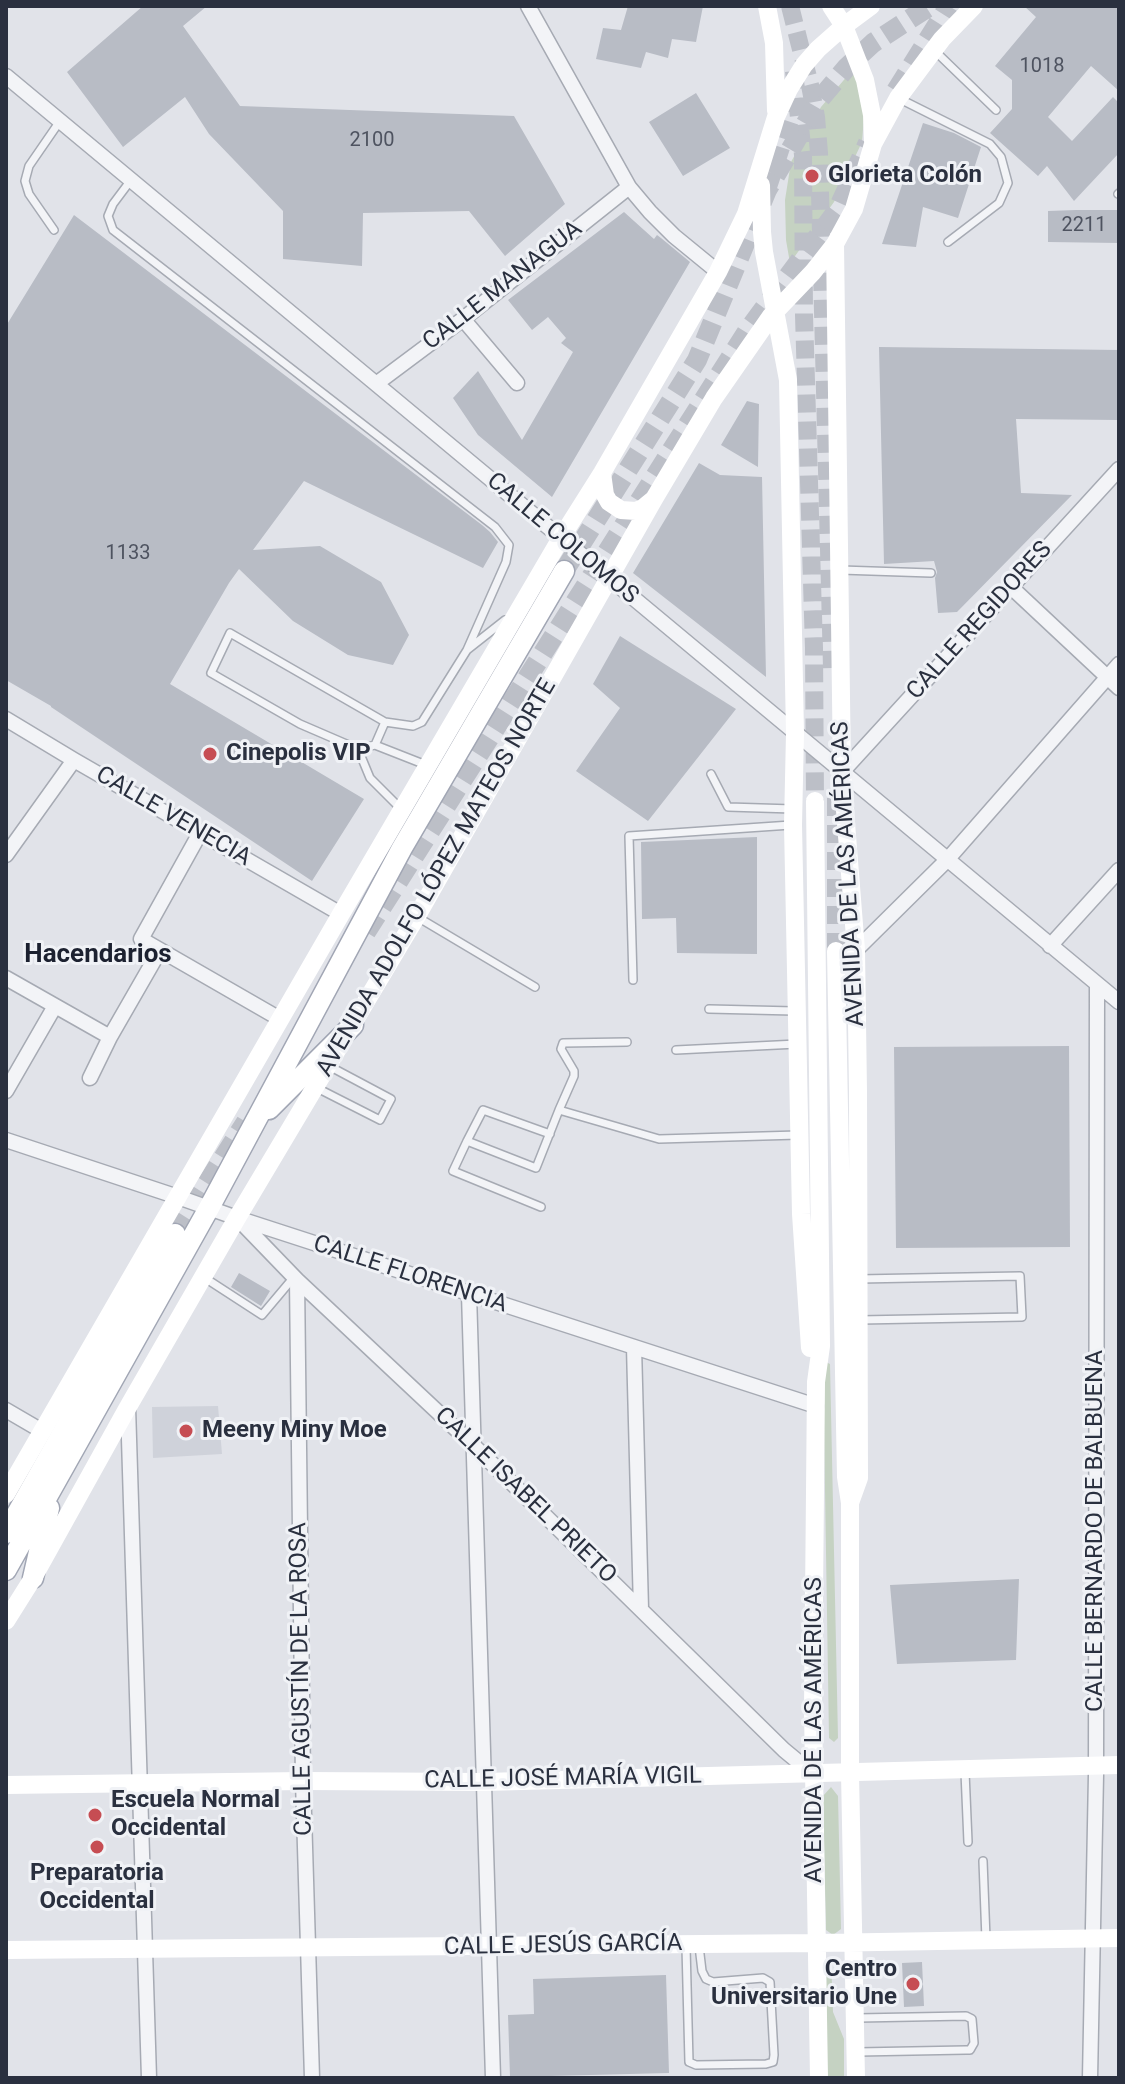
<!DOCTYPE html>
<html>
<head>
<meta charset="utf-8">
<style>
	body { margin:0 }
	#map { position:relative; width:1125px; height:2084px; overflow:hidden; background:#e1e3e9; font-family:Roboto,sans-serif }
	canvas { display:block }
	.frame { position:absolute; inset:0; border:8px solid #2a303f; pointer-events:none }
</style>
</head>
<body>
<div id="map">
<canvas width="1125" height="2084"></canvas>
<div class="frame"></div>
</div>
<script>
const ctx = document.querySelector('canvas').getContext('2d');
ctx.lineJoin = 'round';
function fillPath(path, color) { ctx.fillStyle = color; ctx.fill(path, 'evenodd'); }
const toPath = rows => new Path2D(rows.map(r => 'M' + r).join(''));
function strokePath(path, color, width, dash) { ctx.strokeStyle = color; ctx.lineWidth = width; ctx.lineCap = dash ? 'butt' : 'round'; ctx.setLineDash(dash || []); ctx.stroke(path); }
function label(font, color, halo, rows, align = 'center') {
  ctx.font = font + ' Roboto,sans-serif'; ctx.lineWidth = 6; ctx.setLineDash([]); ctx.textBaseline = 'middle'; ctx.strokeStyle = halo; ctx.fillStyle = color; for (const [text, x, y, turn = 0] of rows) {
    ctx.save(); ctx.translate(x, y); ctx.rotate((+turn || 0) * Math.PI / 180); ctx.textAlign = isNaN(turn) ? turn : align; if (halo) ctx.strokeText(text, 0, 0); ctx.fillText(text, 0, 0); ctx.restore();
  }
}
fillPath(toPath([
	[218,1406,222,1454,153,1458,152,1407]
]), '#cfd2da');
fillPath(toPath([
	[854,68,864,117,862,142,834,202,790,263,786,240,785,200,791,162,821,107],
	[826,1362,830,1364,838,1738,834,1742,829,1738,823,1365],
	[831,1787,838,1796,841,1929,833,1935,826,1930,823,1796],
	[831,1958,833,2012,844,2039,844,2078,827,2078,826,1961]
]), '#c5d2c2');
fillPath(toPath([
	[143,6,207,6,183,26,240,106,514,116,565,204,505,256,469,211,363,213,362,266,283,259,283,211,209,134,185,97,123,147,67,72],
	[628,6,703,6,696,42,672,39,668,58,646,52,641,68,596,59,603,28,621,30],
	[1024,6,1119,6,1119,91,1091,66,1048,117,1072,141,1113,97,1119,103,1119,153,1074,201,1047,166,1038,176,990,133,1012,109,1012,80,995,66,1036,17],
	[696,93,730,148,683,176,649,122],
	[923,123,954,133,981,147,958,218,923,207,916,247,882,244],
	[1076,210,1119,210,1119,243,1048,242,1048,211],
	[624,212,654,239,657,235,661,238,690,262,552,497,478,435,453,398,478,371,522,440,573,352,561,343,566,338,548,317,532,330,508,300],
	[74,215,482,525,490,532,498,542,483,568,304,481,253,550,320,546,381,582,409,635,393,665,348,655,293,621,239,569,229,583,170,684,364,799,312,881,51,707,51,706,6,680,6,326],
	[879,347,1119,350,1118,420,1016,419,1021,493,1072,495,957,612,938,613,935,578,937,572,934,561,884,564],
	[747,401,759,404,758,467,721,445],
	[699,463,720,475,762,477,766,677,633,573],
	[620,636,736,709,648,821,576,771,620,708,593,684],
	[757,837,757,954,677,953,676,918,642,919,641,842],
	[1069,1046,1070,1247,896,1248,894,1047],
	[239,1273,270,1291,261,1306,231,1287],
	[1019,1579,1016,1660,897,1664,890,1585],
	[922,1962,924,2006,904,2007,902,1963],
	[666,1975,669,2073,510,2077,508,2015,534,2014,533,1979]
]), '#b8bcc5');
strokePath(toPath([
	[790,6,810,85,816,117,819,153,832,668],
	[794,71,803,155,804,315,814,648,815,801],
	[767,190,795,105],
	[836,951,836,789]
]), '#bcbfc7', 18, [18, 9]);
strokePath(toPath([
	[896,91,949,6],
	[564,571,697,360,767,190,820,99,847,67,873,43,930,6],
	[366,932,748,330,837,211,868,143],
	[175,1234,246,1122]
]), '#bcbfc7', 20, [20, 10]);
const lane = toPath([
	[935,51,996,110],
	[900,99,990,144,1001,157,1008,183,999,203,948,242],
	[131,180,113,204,108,216,113,230,495,527,509,545,506,562,467,650],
	[1118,194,1119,193],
	[54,230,29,194,25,181,29,166,60,121],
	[841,570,931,573],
	[375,745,385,722],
	[358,749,370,778,400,808],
	[426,765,375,745,358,749,300,724,211,673,230,633,385,722,413,726,422,722,467,650,505,620],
	[711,774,728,807,793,809],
	[419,918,535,987],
	[633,980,629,836,791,825],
	[709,1009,794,1011],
	[627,1042,563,1043,561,1049,574,1071,574,1076,559,1110,659,1139,798,1135],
	[676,1050,797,1044],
	[317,1088,380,1120,391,1099,329,1066],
	[467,1141,483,1110,550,1134],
	[541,1207,453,1171,467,1141,536,1168,559,1110],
	[205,1278,262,1315,294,1277],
	[859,1279,1020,1276,1022,1317,860,1320],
	[965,1772,968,1842],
	[983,1861,986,1939],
	[686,1947,689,2062,696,2065,766,2064,773,2062,774,2055,770,1982,763,1978,713,1982,706,1979,702,1971,699,1946],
	[858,2052,966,2050,970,2050,974,2043,972,2019,966,2016,858,2018]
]);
const street = toPath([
	[528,6,629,187,650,212,674,236,718,272],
	[6,76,1119,1002],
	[463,319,517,383],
	[376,384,463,319,629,187],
	[1011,587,1119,688],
	[6,719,74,760,341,914],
	[842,772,1119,469],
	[200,833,141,939,280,1019],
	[6,855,74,760],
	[1050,946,1119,870],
	[856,950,947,860,1119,664],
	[6,978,110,1037],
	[90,1078,110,1037,160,950],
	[6,1091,55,1006],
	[6,1140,178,1197,237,1218,816,1406],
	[240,1221,297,1280,474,1446,784,1750,813,1774],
	[297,1280,303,1781,312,2078],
	[469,1294,493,2078],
	[634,1347,641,1609],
	[128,1407,149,2078],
	[6,1410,42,1431],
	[1090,2078,1096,1775,1097,984]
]);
const primary = toPath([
	[269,1109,353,1025],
	[6,1533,175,1234],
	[6,1570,209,1208,402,848,564,571],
	[33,1578,49,1508]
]);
strokePath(lane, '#a6aab3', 10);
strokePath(street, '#a6aab3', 17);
strokePath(primary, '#a1a6b4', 23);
strokePath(lane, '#f3f4f7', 7);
strokePath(street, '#f3f4f7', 14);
strokePath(toPath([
	[767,6,774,43,776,111],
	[831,6,844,26,865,80,872,115,873,141],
	[761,185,762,232,764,252,788,380,795,733,793,825,801,1214,810,1348],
	[835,244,842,772,856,950,858,1092,859,1478,850,1503],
	[602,473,605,495,609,502,621,510,636,511,643,508,654,499],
	[815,801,821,1346,816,1382,813,1709,819,2078],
	[836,951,846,1477,850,1503,850,1773,856,2078],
	[6,1494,341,914,561,538,602,473,718,272,746,214,776,117,789,89,804,65,818,49,844,26,871,6],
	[6,1621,33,1578,128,1407,237,1218,417,916,654,499,714,398,771,316,813,272,835,244,854,209,873,144,898,98,942,39,974,6],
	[6,1785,303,1781,484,1782,1119,1765],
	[6,1950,818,1943,1119,1938]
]), '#fff', 18);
strokePath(primary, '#fff', 20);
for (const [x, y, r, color] of [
	[812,176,8,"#c64d53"],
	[210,754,8,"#c64d53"],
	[186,1431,8,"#c64d53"],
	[95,1815,8,"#c64d53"],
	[97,1847,8,"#c64d53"],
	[913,1984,8,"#c64d53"]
]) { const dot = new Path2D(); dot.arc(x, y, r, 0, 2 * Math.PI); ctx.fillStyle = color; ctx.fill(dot); strokePath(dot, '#f0f2f6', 3); }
label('20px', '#4e5360', null, [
	["1018",1042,67],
	["2100",372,141],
	["2211",1084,226],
	["1133",128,554]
]);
label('bold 24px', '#2a303f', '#f0f2f6', [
	["Glorieta Colón",828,176],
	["Cinepolis VIP",226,754],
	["Meeny Miny Moe",202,1431],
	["Escuela Normal",111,1801],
	["Occidental",111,1829],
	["Preparatoria",97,1874,"center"],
	["Occidental",97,1902,"center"],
	["Centro",897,1970,"right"],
	["Universitario Une",897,1998,"right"]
], 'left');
label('24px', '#2a303f', '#f0f2f6', [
	["CALLE MANAGUA",503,286,-38],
	["CALLE COLOMOS",562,539,40],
	["CALLE REGIDORES",980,621,-48],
	["CALLE VENECIA",173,817,30],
	["AVENIDA DE LAS AMÉRICAS",849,874,-93],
	["AVENIDA ADOLFO LÓPEZ MATEOS NORTE",437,878,-60],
	["CALLE FLORENCIA",410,1275,18],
	["CALLE ISABEL PRIETO",525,1496,44],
	["CALLE BERNARDO DE BALBUENA",1096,1531,-90],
	["CALLE AGUSTÍN DE LA ROSA",302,1679,-91],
	["AVENIDA DE LAS AMÉRICAS",815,1730,-90],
	["CALLE JOSÉ MARÍA VIGIL",563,1779,-1],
	["CALLE JESÚS GARCÍA",563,1946,-1]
]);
label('bold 26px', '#1c2130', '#f0f2f6', [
	["Hacendarios",98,955]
]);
</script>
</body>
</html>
